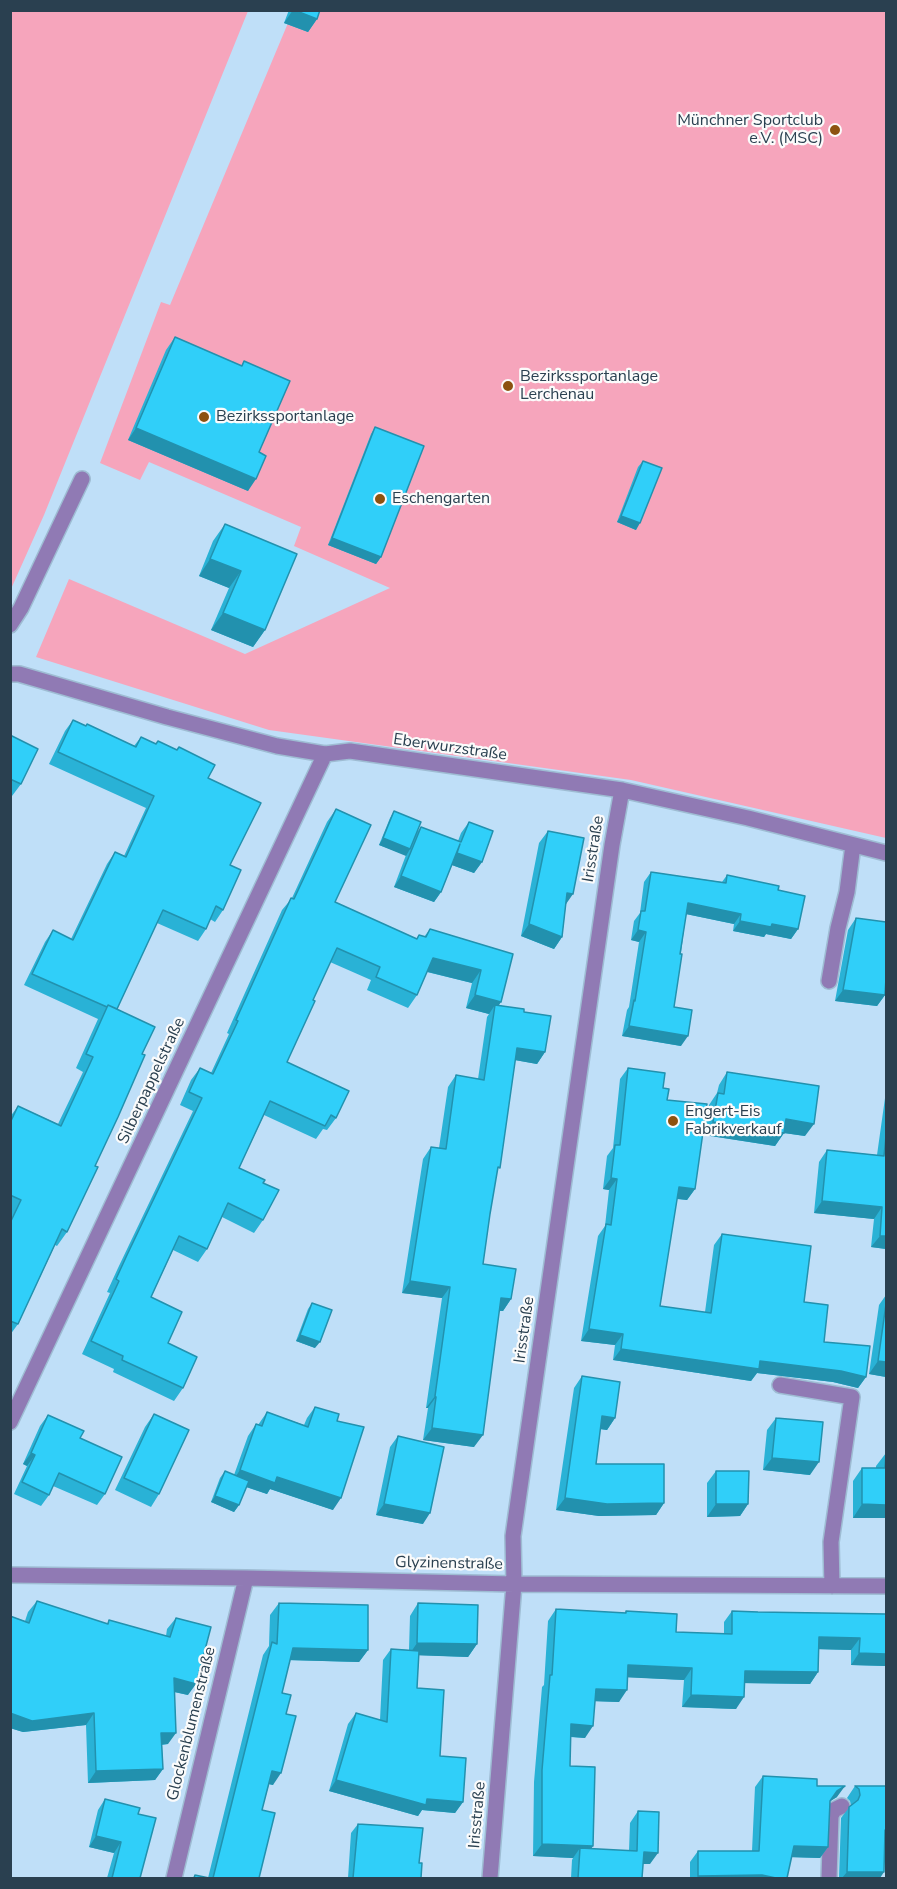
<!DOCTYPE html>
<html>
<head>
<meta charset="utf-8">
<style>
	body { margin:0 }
	#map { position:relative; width:897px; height:1889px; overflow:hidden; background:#bfdff8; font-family:"Nunito Sans",sans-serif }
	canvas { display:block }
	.frame { position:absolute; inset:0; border:12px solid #2a4050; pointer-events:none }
</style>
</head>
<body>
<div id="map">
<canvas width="897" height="1889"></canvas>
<div class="frame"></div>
</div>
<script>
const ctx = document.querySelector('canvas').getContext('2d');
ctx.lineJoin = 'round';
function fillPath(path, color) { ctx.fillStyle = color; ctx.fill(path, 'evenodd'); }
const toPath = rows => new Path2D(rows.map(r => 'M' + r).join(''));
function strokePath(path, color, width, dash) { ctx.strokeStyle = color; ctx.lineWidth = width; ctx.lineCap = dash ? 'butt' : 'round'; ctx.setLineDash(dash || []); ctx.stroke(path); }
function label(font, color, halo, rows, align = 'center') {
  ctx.font = font + ' "Nunito Sans",sans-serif'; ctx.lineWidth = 4.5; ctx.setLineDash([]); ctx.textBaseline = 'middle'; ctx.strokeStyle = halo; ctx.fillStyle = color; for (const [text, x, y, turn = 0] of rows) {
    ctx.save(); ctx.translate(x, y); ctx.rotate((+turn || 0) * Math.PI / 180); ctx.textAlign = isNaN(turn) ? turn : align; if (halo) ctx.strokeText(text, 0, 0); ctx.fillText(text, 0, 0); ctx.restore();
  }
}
fillPath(toPath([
	[11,10,248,11,44,515,11,589],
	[293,11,886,11,886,838,631,780,269,730,36,657,69,579,245,654,390,588,294,546,301,527,149,462,140,480,100,463,161,302,170,305]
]), '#f6a5bc');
const minor = toPath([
	[10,625,21,608,82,479],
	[10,674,19,674,167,717,277,746,325,754,350,751,622,790,748,818,886,853],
	[829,981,838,928,847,892,853,845],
	[780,1385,852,1397,831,1542,832,1586],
	[10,1422,325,754],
	[10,1575,246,1578,514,1584,886,1586],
	[174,1878,246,1578],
	[490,1878,514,1584,513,1536,612,845,622,790],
	[829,1878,831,1816,834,1810,842,1806]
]);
strokePath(minor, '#9ebcd3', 18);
strokePath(minor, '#907ab4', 15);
fillPath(toPath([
	[289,10,320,10,317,19,308,32,284,23],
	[175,337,241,366,244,361,259,452,248,491,128,440,166,350],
	[375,427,381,557,376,564,328,545,371,434],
	[643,461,636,530,617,522,638,467],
	[225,524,265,630,253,647,211,630,229,588,199,576,213,541],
	[73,720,134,746,141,737,156,744,177,750,179,747,208,778,230,865,223,910,215,922,210,919,206,929,198,941,157,923,117,1009,142,1054,67,1232,57,1246,55,1245,18,1324,10,1335,10,1216,11,1214,10,1214,10,1117,18,1106,58,1124,83,1072,76,1068,98,1019,24,985,45,942,53,930,71,939,107,864,115,852,124,856,146,808,49,764,65,731],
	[10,735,21,784,12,796,10,795],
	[336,809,335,902,416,939,419,935,424,937,430,929,513,954,499,1005,524,1012,545,1052,537,1064,515,1060,490,1214,483,1264,511,1299,503,1311,499,1311,474,1447,423,1440,428,1408,426,1408,442,1298,402,1293,423,1159,431,1147,439,1148,448,1087,456,1075,478,1079,487,1017,489,1014,466,1008,472,983,427,972,417,995,408,1008,367,990,371,980,330,962,313,1000,287,1062,336,1118,327,1130,323,1129,316,1139,264,1115,239,1168,263,1183,263,1220,254,1233,222,1217,207,1249,198,1262,173,1250,151,1297,168,1343,183,1388,174,1401,113,1372,114,1369,82,1354,110,1293,107,1292,118,1268,193,1111,180,1105,191,1080,200,1068,211,1073,229,1034,227,1033,282,910,292,898,327,822],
	[394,811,417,832,421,827,458,841,461,833,469,822,482,862,474,873,452,865,441,892,434,902,394,887,406,855,379,845,390,818],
	[548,831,566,904,562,937,554,949,521,936,539,843],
	[651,872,722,882,727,875,778,890,798,929,791,939,766,934,764,937,733,931,734,924,686,914,674,1007,681,1046,622,1036,627,1010,629,1007,639,942,631,940,634,921,640,913,644,882],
	[856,918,885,995,877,1006,835,1001,848,930],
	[628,1068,663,1088,695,1189,687,1200,677,1199,660,1306,705,1312,714,1245,722,1234,804,1302,824,1342,866,1377,858,1388,833,1382,757,1373,751,1381,613,1360,615,1345,581,1341,598,1236,605,1226,609,1190,603,1189,607,1156,613,1148,620,1079],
	[727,1072,805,1136,784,1133,775,1146,704,1135,709,1105,717,1093,719,1085],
	[886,1091,886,1249,871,1247,874,1219,814,1213,819,1162,827,1150,877,1155],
	[886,1295,886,1377,869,1374,879,1305],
	[312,1303,315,1348,296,1341,308,1309],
	[582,1376,615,1418,607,1430,600,1429,596,1464,664,1503,656,1515,599,1516,556,1510,574,1388],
	[315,1407,337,1421,333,1510,270,1489,267,1494,246,1487,239,1505,234,1512,211,1502,220,1478,225,1471,234,1475,248,1436,256,1424,258,1425,267,1412,304,1425,307,1418],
	[154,1414,159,1494,151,1507,115,1490,145,1427],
	[48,1415,105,1494,97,1505,53,1486,49,1495,41,1506,14,1494,27,1466,23,1464,40,1426],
	[776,1418,810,1475,763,1470,767,1430],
	[398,1436,423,1524,376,1515,390,1447],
	[886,1453,886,1518,853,1518,853,1481,862,1468,876,1468,876,1466],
	[716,1471,748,1504,740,1516,707,1517,707,1483],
	[37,1601,107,1624,109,1620,166,1636,167,1629,176,1618,188,1695,174,1692,168,1744,162,1745,163,1769,155,1780,88,1783,86,1725,23,1732,10,1728,10,1616,25,1621,28,1612],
	[279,1603,368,1650,359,1662,290,1660,282,1693,286,1714,273,1785,269,1784,262,1810,259,1878,193,1878,195,1875,208,1878,263,1655,269,1646,270,1615],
	[418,1603,477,1644,468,1657,419,1655,417,1688,440,1756,463,1802,455,1813,422,1810,418,1816,329,1791,348,1724,356,1713,380,1720,383,1660,391,1649,409,1650,410,1616],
	[556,1609,625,1613,626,1611,676,1632,724,1634,724,1622,732,1611,758,1612,886,1614,886,1666,851,1665,851,1650,819,1649,818,1672,810,1684,745,1683,736,1709,682,1707,684,1680,628,1677,619,1702,595,1701,585,1738,570,1737,570,1766,592,1849,629,1851,630,1823,638,1811,650,1864,643,1864,642,1878,571,1878,572,1860,573,1858,533,1856,534,1782,542,1687,544,1685,548,1621],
	[763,1776,817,1786,837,1797,830,1801,828,1847,820,1858,791,1857,787,1878,690,1878,690,1862,698,1851,752,1851,755,1787],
	[855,1786,886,1786,886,1842,885,1842,880,1878,839,1878,841,1818,851,1805,850,1801,847,1798],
	[105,1799,138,1814,140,1878,107,1878,114,1853,89,1847,98,1810],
	[358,1824,419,1863,421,1878,348,1878,351,1833]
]), '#29b2d6');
fillPath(toPath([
	[293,10,317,19,308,32,284,23],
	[136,428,256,479,248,491,128,440],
	[621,516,640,523,636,530,617,522],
	[332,538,381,557,376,564,328,545],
	[210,559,241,571,229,588,199,576],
	[223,613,265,630,253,647,211,630],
	[383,838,410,849,406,856,379,845],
	[457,853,482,862,474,873,449,864],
	[401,876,441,892,434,902,394,887],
	[567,893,573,894,564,907],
	[688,903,741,914,734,924,681,913],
	[740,921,772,924,798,929,791,939,766,934,764,937,733,931],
	[529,924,562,937,554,949,521,936],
	[638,930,646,932,639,942,631,940],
	[433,958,481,970,472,983,424,971],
	[843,990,885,995,877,1006,835,1001],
	[475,995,501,1002,494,1012,495,1005,489,1014,466,1008],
	[629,1026,688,1036,681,1046,622,1036],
	[517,1048,545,1052,537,1064,509,1059],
	[786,1119,814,1124,805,1136,777,1132],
	[713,1122,784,1133,775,1146,704,1135],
	[611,1178,617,1179,609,1190,603,1189],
	[679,1187,695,1189,687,1200,671,1198],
	[822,1201,882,1207,874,1219,814,1213],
	[880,1236,886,1236,886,1249,871,1247],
	[410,1281,450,1287,442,1298,402,1293],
	[501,1298,511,1299,503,1311,492,1310],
	[589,1329,623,1334,615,1345,581,1341],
	[300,1335,320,1342,315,1348,296,1341],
	[621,1349,760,1361,841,1371,866,1377,858,1388,833,1382,757,1373,751,1381,613,1360],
	[878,1361,886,1362,886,1377,869,1374],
	[435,1396,436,1397,428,1408,426,1408],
	[602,1416,615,1418,607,1430,593,1428],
	[432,1428,483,1435,474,1447,423,1440],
	[31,1453,35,1455,27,1466,23,1464],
	[772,1458,819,1462,810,1475,763,1470],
	[240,1470,277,1477,341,1498,333,1510,270,1489,267,1494,232,1482],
	[215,1496,239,1505,234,1512,211,1502],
	[565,1498,664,1503,656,1515,599,1516,556,1510],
	[384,1504,430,1513,423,1524,376,1515],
	[716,1504,748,1504,740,1516,707,1517],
	[862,1504,886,1505,886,1518,853,1518],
	[819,1637,860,1638,851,1650,811,1649],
	[417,1643,477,1644,468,1657,409,1655],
	[293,1648,368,1650,359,1662,285,1660],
	[859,1653,886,1654,886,1666,851,1665],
	[628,1665,692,1668,684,1680,620,1677],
	[745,1671,818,1672,810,1684,737,1683],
	[174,1678,196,1684,188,1695,166,1690],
	[596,1689,627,1690,619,1702,588,1701],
	[691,1695,744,1697,736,1709,682,1707],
	[10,1713,94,1713,86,1725,23,1732,10,1728],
	[571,1724,593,1726,585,1738,562,1736],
	[161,1733,176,1733,168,1744,153,1745],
	[163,1769,155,1780,88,1783,96,1771],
	[272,1771,281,1773,273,1785,264,1783],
	[336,1780,463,1802,455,1813,422,1810,418,1816,329,1791],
	[845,1786,837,1797,829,1802,837,1791],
	[885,1830,886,1830,886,1842,877,1842],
	[96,1836,121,1842,114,1853,89,1847],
	[542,1844,593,1846,585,1858,580,1848,573,1858,533,1856],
	[794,1846,828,1847,820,1858,786,1857],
	[644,1852,658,1853,650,1864,636,1864],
	[847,1872,884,1872,880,1878,842,1878],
	[762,1875,776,1878,696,1878,698,1876]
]), '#2291ae');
const building = toPath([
	[294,10,320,10,317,19,294,10],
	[175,337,242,366,244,361,290,381,259,452,266,456,256,479,136,428,175,337],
	[375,427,424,446,381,557,332,538,375,427],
	[643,461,662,468,640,523,621,516,643,461],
	[225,524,297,554,265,630,223,613,241,571,210,559,225,524],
	[73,720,86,726,87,724,136,747,141,737,156,744,158,741,177,750,179,747,215,765,208,778,261,803,230,865,241,870,223,910,216,906,206,929,163,910,117,1009,108,1005,107,1007,32,974,53,930,73,940,115,852,126,857,154,796,58,752,73,720],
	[10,735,38,749,21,784,10,779,10,735],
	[336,809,371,825,335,902,417,939,419,935,426,937,430,929,513,954,501,1002,475,995,481,970,433,958,417,995,376,977,380,967,337,948,313,1000,315,1001,287,1062,349,1091,336,1118,331,1115,325,1126,270,1101,239,1168,265,1180,263,1183,279,1190,263,1220,228,1203,207,1249,179,1236,151,1297,182,1312,168,1343,197,1357,183,1388,122,1360,123,1356,91,1341,119,1281,116,1279,127,1255,202,1098,189,1092,200,1068,213,1074,238,1021,236,1020,291,898,294,899,336,809],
	[394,811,421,822,410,849,383,838,394,811],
	[469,822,493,831,482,862,457,853,460,844,441,892,401,876,421,827,461,842,469,822],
	[548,831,584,838,573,894,567,893,562,937,529,924,548,831],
	[651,872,726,883,727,875,779,886,778,890,805,896,798,929,772,924,771,927,740,921,741,914,688,903,680,954,682,954,674,1007,692,1010,688,1036,629,1026,634,1000,635,1001,646,932,638,930,641,911,645,911,651,872],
	[856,918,886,922,886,978,885,995,843,990,856,918],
	[108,1005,155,1027,142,1054,145,1055,118,1117,95,1166,98,1167,67,1232,62,1229,18,1324,10,1321,10,1223,21,1200,10,1195,10,1123,18,1106,61,1126,93,1057,86,1054,108,1005],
	[495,1005,524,1009,524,1012,551,1016,545,1052,517,1048,500,1168,498,1167,490,1214,483,1264,516,1269,511,1299,501,1298,483,1435,432,1428,436,1397,435,1396,450,1287,410,1281,431,1147,446,1149,456,1075,484,1080,495,1005],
	[628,1068,665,1073,663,1088,669,1089,667,1100,707,1104,695,1189,679,1187,660,1306,711,1313,722,1234,811,1246,804,1302,828,1305,824,1342,870,1346,866,1377,841,1371,760,1361,759,1369,621,1349,623,1334,589,1329,606,1224,611,1225,617,1179,611,1178,615,1145,620,1145,628,1068],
	[727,1072,819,1086,814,1124,786,1119,784,1133,713,1122,718,1093,724,1094,727,1072],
	[886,1136,886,1236,880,1236,882,1207,822,1201,827,1150,884,1156,886,1136],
	[312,1303,332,1310,320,1342,300,1335,312,1303],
	[886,1304,886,1362,878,1361,886,1304],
	[582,1376,620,1382,615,1418,602,1416,596,1464,664,1464,664,1503,607,1504,565,1498,582,1376],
	[315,1407,339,1414,337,1421,364,1427,341,1498,277,1477,275,1483,240,1470,256,1424,262,1426,267,1412,308,1427,315,1407],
	[154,1414,189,1430,159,1494,124,1478,154,1414],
	[48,1415,84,1431,80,1438,122,1457,105,1494,59,1473,49,1495,22,1482,35,1455,31,1453,48,1415],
	[776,1418,823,1422,819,1462,772,1458,776,1418],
	[398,1436,444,1447,430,1513,384,1504,398,1436],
	[886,1453,886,1505,862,1504,862,1468,885,1468,886,1453],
	[225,1471,249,1481,239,1505,215,1496,225,1471],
	[716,1471,749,1471,748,1504,716,1504,716,1471],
	[37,1601,108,1624,109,1620,170,1637,176,1618,211,1627,196,1684,174,1678,176,1733,161,1733,163,1769,96,1771,94,1713,32,1721,10,1713,10,1616,29,1623,37,1601],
	[279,1603,368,1605,368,1650,293,1648,282,1693,291,1695,286,1714,296,1716,281,1773,272,1771,262,1810,275,1813,259,1878,213,1878,272,1642,277,1644,279,1603],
	[418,1603,478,1605,477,1644,417,1643,418,1603],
	[556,1609,626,1613,626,1611,677,1614,676,1632,732,1634,732,1611,758,1612,886,1614,886,1654,859,1653,860,1638,819,1637,818,1672,745,1671,744,1697,691,1695,692,1668,628,1665,627,1690,596,1689,593,1726,571,1724,570,1766,595,1767,593,1846,542,1844,542,1770,550,1675,552,1675,556,1609],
	[391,1649,419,1651,417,1688,444,1690,440,1756,466,1758,463,1802,427,1799,426,1805,336,1780,356,1713,387,1722,391,1649],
	[763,1776,817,1779,817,1786,845,1786,837,1791,830,1801,828,1847,794,1846,787,1878,776,1878,762,1875,698,1876,698,1851,759,1851,763,1776],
	[855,1786,886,1786,886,1830,885,1830,884,1872,847,1872,849,1807,858,1800,860,1795,859,1789,855,1786],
	[105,1799,140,1808,138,1814,156,1818,140,1878,112,1878,121,1842,96,1836,105,1799],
	[638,1811,659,1812,658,1853,644,1852,642,1878,578,1878,580,1848,637,1851,638,1811],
	[358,1824,423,1828,419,1863,422,1863,421,1878,353,1878,358,1824],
	[195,1875,209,1878,194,1878,195,1875]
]);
fillPath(building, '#30cff9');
strokePath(building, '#2291ae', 1.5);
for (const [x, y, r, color] of [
	[835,130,6,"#8d5210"],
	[508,386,6,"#8d5210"],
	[204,417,6,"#8d5210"],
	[380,499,6,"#8d5210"],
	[673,1121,6,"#8d5210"]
]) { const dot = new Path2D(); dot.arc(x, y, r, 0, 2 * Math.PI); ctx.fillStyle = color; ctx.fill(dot); strokePath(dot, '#fbfbfb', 2); }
label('16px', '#2a4050', '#fbfbfb', [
	["Münchner Sportclub",823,121,"right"],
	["e.V. (MSC)",823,139,"right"],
	["Bezirkssportanlage",520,377],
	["Lerchenau",520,395],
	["Bezirkssportanlage",216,417],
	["Eschengarten",392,499],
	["Engert-Eis",685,1112],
	["Fabrikverkauf",685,1130]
], 'left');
label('16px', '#2a4050', '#fbfbfb', [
	["Eberwurzstraße",450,748,8],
	["Irisstraße",594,849,-81],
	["Silberpappelstraße",152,1081,-65],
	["Irisstraße",525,1330,-82],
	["Glyzinenstraße",449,1564,1],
	["Glockenblumenstraße",192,1724,-76],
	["Irisstraße",478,1815,-85]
]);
</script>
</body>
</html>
